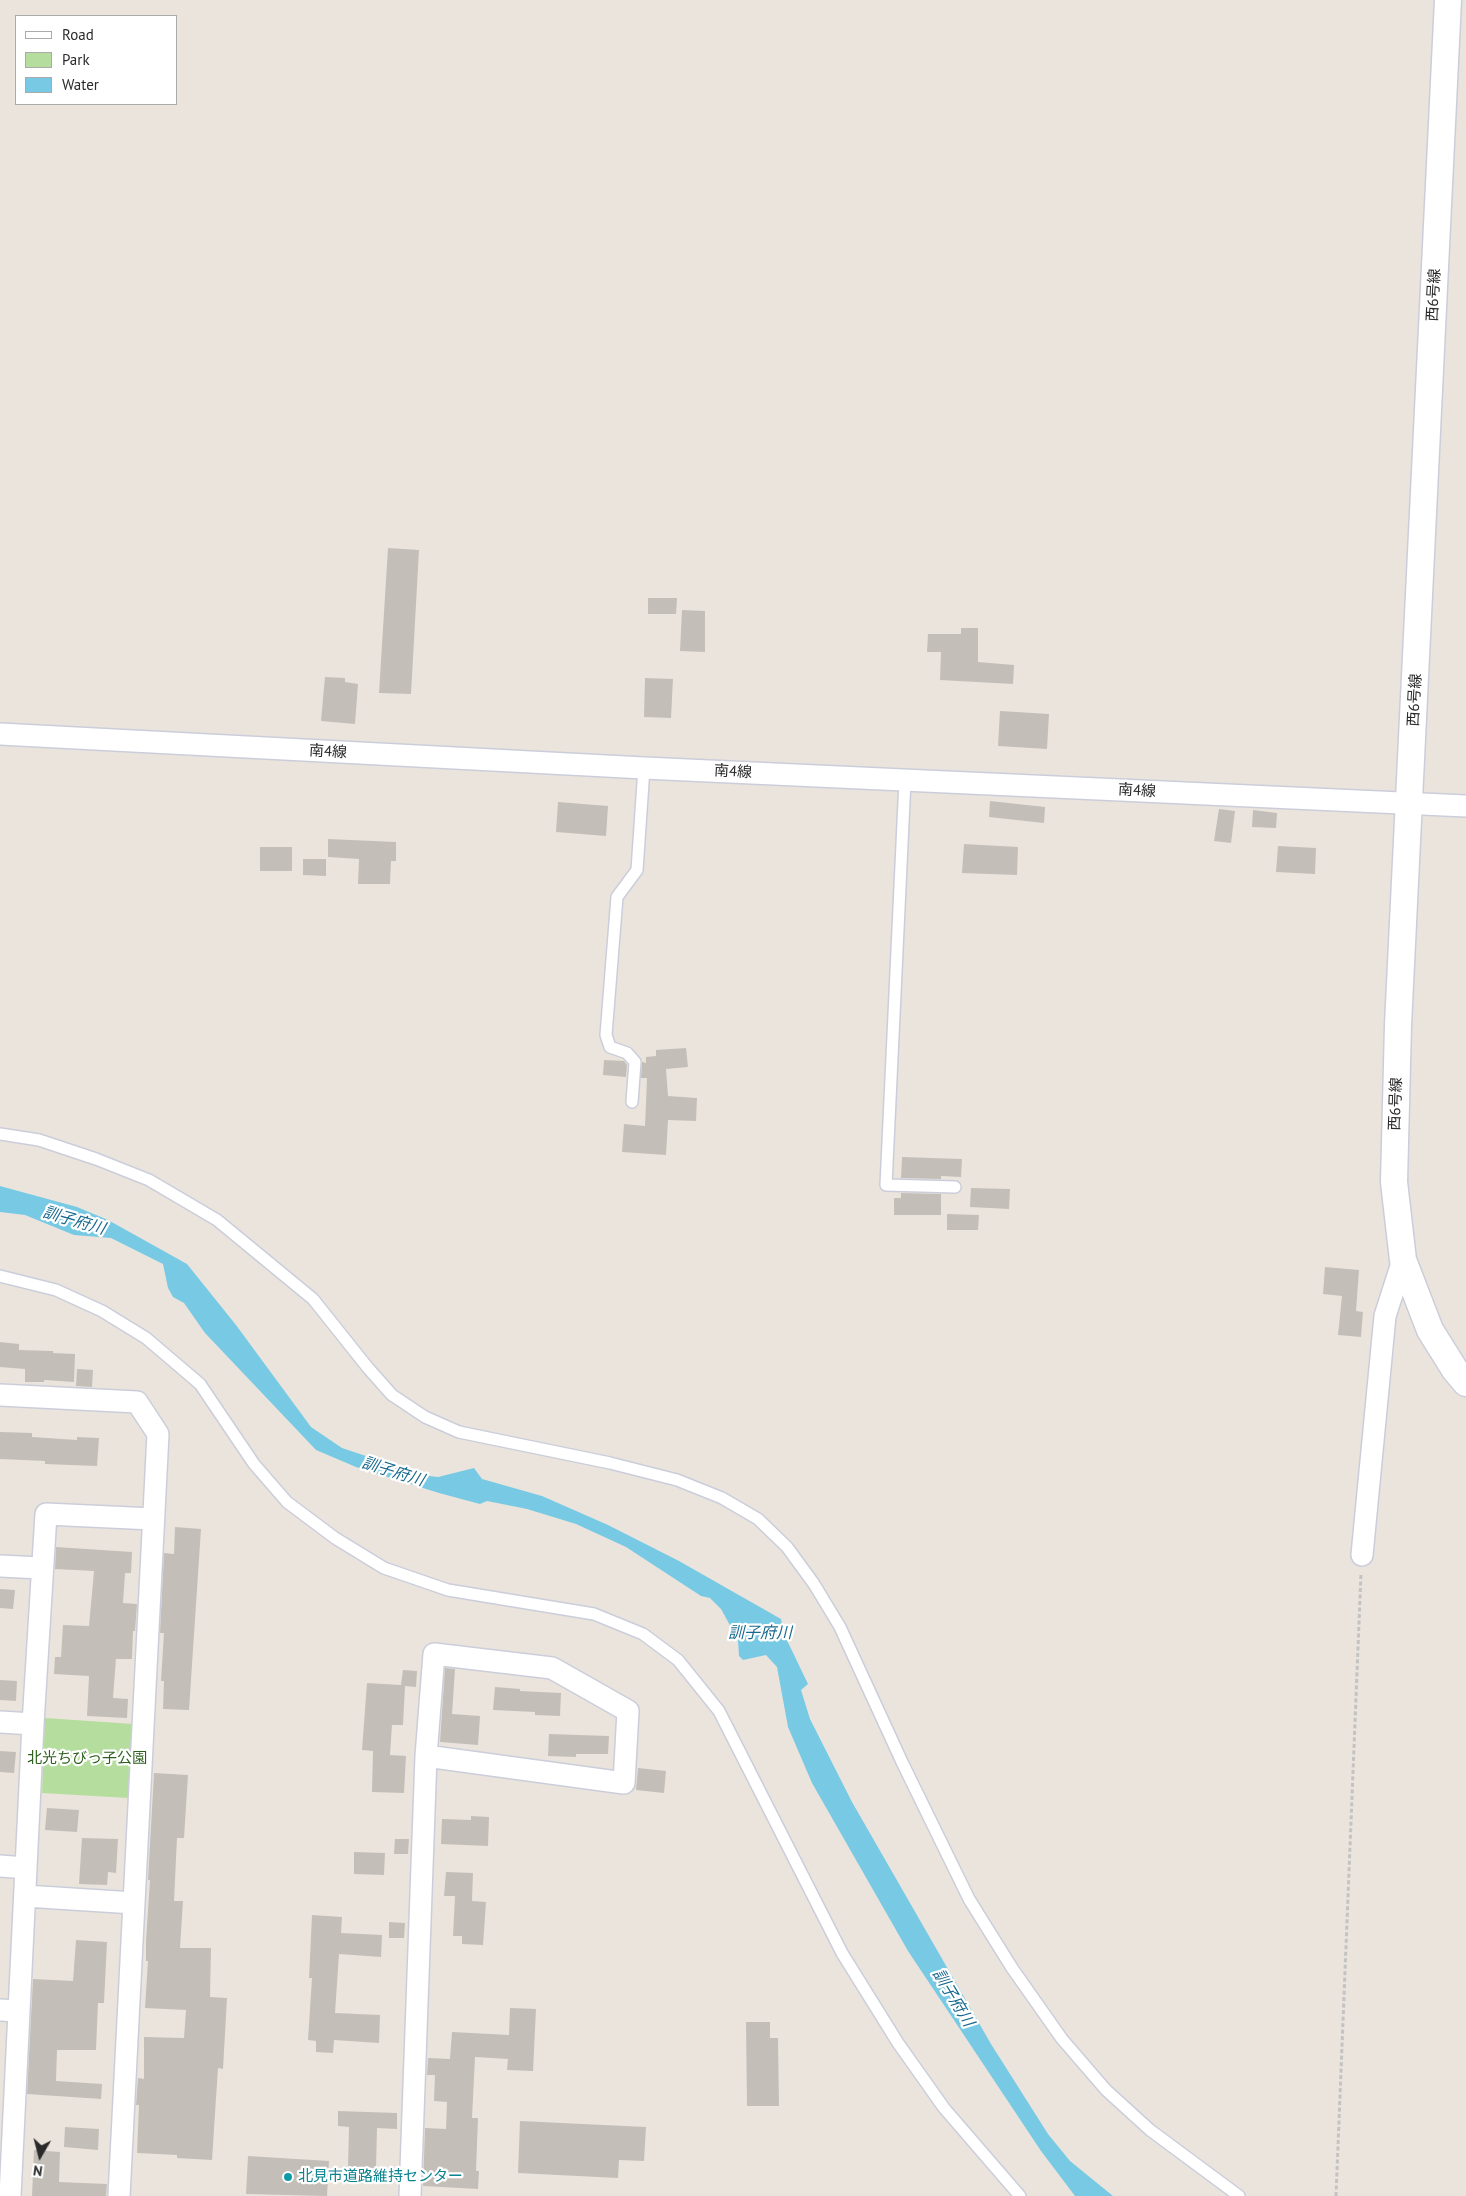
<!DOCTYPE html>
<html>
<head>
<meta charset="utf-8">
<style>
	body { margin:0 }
	#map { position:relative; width:1466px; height:2196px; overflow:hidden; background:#eae4dd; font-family:"PT Sans",sans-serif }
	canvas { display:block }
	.legend { position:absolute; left:15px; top:15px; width:162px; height:90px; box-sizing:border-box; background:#fff; border:1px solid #aaa; margin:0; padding:6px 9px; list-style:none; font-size:15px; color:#2a2a2a }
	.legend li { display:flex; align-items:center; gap:10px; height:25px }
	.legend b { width:25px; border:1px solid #aaa }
	.north { position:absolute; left:15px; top:2131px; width:50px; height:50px; -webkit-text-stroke:4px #fff; paint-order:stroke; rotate:188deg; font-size:14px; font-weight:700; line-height:20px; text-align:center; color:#2a2a2a }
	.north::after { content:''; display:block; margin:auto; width:18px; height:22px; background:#2a2a2a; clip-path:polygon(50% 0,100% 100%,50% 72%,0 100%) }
</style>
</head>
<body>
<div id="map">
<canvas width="1466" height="2196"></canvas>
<ul class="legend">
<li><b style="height:6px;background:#fff"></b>Road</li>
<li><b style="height:14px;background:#b5dd9d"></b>Park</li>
<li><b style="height:14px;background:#78cae4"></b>Water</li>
</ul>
<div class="north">N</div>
</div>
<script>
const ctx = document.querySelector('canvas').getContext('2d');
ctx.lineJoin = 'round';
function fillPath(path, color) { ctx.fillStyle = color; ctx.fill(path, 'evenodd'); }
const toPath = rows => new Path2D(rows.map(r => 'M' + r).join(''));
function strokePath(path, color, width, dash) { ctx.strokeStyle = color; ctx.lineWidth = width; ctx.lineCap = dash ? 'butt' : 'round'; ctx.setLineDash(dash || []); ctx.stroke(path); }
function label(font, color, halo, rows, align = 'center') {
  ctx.font = font + ' "PT Sans","Noto Sans JP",sans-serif'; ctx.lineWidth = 4.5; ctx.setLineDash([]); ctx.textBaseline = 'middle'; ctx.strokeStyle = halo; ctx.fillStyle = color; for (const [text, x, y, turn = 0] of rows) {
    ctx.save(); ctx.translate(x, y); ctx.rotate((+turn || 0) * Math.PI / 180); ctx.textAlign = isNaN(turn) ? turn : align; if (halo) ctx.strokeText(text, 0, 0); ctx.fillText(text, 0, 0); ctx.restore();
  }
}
fillPath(toPath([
	[45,1718,133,1724,129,1798,42,1793]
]), '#b5dd9d');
fillPath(toPath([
	[0,1186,77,1207,108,1220,187,1264,236,1325,311,1427,342,1448,375,1459,392,1462,421,1475,438,1477,474,1468,482,1479,542,1496,608,1525,679,1561,781,1619,784,1634,808,1684,801,1690,810,1719,852,1802,991,2044,1048,2134,1070,2161,1113,2196,1075,2196,1041,2151,908,1951,812,1783,788,1727,777,1667,766,1655,743,1660,739,1656,738,1640,721,1609,710,1598,701,1596,626,1547,576,1524,527,1509,487,1501,480,1504,439,1493,356,1467,316,1450,205,1333,184,1303,173,1297,168,1288,163,1264,111,1238,74,1235,25,1215,0,1212]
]), '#78cae4');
fillPath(toPath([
	[388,548,419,550,411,694,379,693],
	[648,598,677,598,676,614,648,614],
	[682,610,705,611,705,652,680,651],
	[961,628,978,628,978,662,1014,665,1013,684,940,680,941,652,927,652,928,634,961,634],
	[325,677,345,678,345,682,358,684,355,724,321,721],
	[645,678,673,679,671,718,644,717],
	[1000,711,1049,714,1047,749,998,746],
	[990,801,1045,807,1044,823,989,817],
	[558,802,608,806,606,836,556,832],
	[1219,809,1235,811,1231,843,1214,841],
	[1253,810,1277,813,1276,828,1252,827],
	[328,839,396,842,396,861,391,861,390,884,358,884,359,859,328,857],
	[964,844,1018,847,1017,875,962,873],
	[1278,846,1316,848,1315,874,1276,872],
	[260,847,292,847,292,871,260,871],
	[303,859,326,859,326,876,303,875],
	[686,1048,688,1067,666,1069,668,1096,697,1098,696,1121,668,1120,666,1155,622,1152,624,1124,645,1126,647,1078,641,1078,642,1062,646,1063,646,1057,656,1056,656,1050],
	[604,1060,624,1061,627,1065,626,1077,603,1075],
	[902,1157,962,1159,961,1177,941,1176,941,1179,901,1178],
	[971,1188,1010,1189,1009,1209,970,1207],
	[901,1193,941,1194,941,1215,894,1215,894,1198,901,1198],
	[947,1214,979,1215,978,1230,947,1230],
	[1325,1267,1359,1270,1356,1311,1363,1312,1361,1337,1338,1335,1342,1296,1323,1294],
	[0,1342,19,1344,19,1350,53,1351,53,1353,75,1354,74,1382,44,1380,44,1382,25,1382,25,1369,0,1367],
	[77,1369,93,1370,92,1387,76,1386],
	[0,1432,32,1433,32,1437,77,1440,77,1437,99,1438,97,1466,45,1464,45,1461,0,1459],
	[175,1527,201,1529,189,1710,163,1709,164,1681,161,1681,164,1633,160,1633,164,1553,174,1554],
	[56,1547,132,1552,131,1573,125,1573,123,1603,137,1604,135,1631,133,1631,132,1659,116,1659,113,1698,128,1699,127,1718,87,1716,89,1676,54,1674,55,1657,61,1657,63,1625,89,1626,94,1571,55,1569],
	[0,1589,15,1590,13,1609,0,1608],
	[445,1668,455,1669,452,1714,480,1716,478,1745,440,1742],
	[403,1670,417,1671,416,1687,405,1686,403,1725,392,1725,390,1755,406,1756,404,1793,372,1792,373,1751,362,1750,367,1683,401,1685],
	[0,1680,17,1681,16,1701,0,1700],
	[495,1687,520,1689,520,1691,561,1693,560,1716,535,1715,535,1712,493,1710],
	[549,1734,609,1736,608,1754,576,1754,576,1757,548,1756],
	[0,1751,16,1752,14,1773,0,1772],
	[638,1768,666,1771,664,1793,636,1790],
	[154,1773,188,1775,184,1838,177,1838,174,1901,183,1901,180,1948,211,1948,210,1997,227,1998,223,2069,218,2068,212,2160,177,2158,177,2155,137,2153,139,2105,136,2105,138,2078,144,2079,144,2037,184,2038,186,2010,145,2008,148,1961,146,1961,146,1941,150,1880,148,1880],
	[47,1808,79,1810,77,1832,45,1830],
	[471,1816,489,1817,488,1846,441,1844,442,1819,471,1820],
	[82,1838,118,1839,116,1873,108,1872,107,1885,79,1884],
	[395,1839,409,1839,408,1854,394,1854],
	[354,1852,385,1853,384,1875,354,1874],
	[446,1872,473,1873,472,1901,486,1902,483,1945,462,1944,462,1936,453,1936,455,1896,444,1896],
	[312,1915,342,1917,341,1933,382,1935,381,1957,339,1954,335,2013,380,2015,379,2043,334,2040,333,2053,316,2052,316,2041,308,2040,312,1978,309,1978],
	[389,1922,405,1923,404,1938,389,1938],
	[76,1940,107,1942,104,2003,98,2003,96,2050,57,2050,56,2081,102,2084,101,2099,27,2094,33,1979,73,1981],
	[510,2008,536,2009,533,2071,507,2070,508,2059,475,2057,472,2118,478,2118,476,2171,479,2171,478,2189,423,2186,425,2128,446,2129,447,2102,434,2101,435,2075,427,2075,428,2058,450,2059,452,2032,509,2035],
	[746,2022,770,2022,770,2038,778,2038,779,2106,747,2106],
	[338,2111,397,2113,397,2129,377,2128,376,2168,348,2168,349,2127,338,2126],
	[520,2121,646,2127,644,2161,619,2160,618,2178,518,2173],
	[65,2127,99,2129,98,2150,64,2147],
	[34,2150,60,2152,59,2182,107,2184,106,2196,32,2196],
	[248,2156,329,2161,327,2196,246,2194]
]), '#c3bfb8');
const service = toPath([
	[905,780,886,1185,955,1187],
	[632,1102,635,1062,627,1053,610,1047,606,1035,617,897,637,870,644,768],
	[0,1134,39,1140,96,1159,149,1180,217,1220,313,1299,368,1368,392,1395,425,1417,459,1432,610,1463,677,1480,722,1498,758,1519,787,1547,814,1584,840,1627,902,1762,969,1899,1012,1968,1062,2039,1106,2090,1150,2130,1239,2196],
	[0,1276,56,1290,102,1311,146,1338,200,1384,254,1464,287,1502,335,1538,384,1568,448,1590,594,1614,643,1634,678,1660,719,1711,842,1953,898,2043,944,2108,1020,2196]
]);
const minor = toPath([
	[0,734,644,768,1466,806],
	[0,1395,137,1402,158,1434,119,2196],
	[1362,1555,1385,1316,1403,1260],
	[0,1566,41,1568],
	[0,1722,33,1724],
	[0,1866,26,1868],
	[25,1896,134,1903],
	[0,2010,19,2011],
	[10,2196,33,1724,46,1514,153,1519],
	[410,2196,426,1756,434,1654,552,1668,628,1711,624,1783,426,1756]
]);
const tertiary = toPath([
	[1448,0,1398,1025,1394,1182,1403,1260,1430,1330,1455,1370,1466,1383]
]);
strokePath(service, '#cbceda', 14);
strokePath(minor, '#cbceda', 24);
strokePath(tertiary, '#cbceda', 29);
strokePath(toPath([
	[1336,2196,1361,1573]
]), '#c3c3c3', 3, [4, 2.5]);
strokePath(service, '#fff', 11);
strokePath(minor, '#fff', 21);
strokePath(tertiary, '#fff', 26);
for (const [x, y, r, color] of [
	[288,2177,5,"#0f9aa8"]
]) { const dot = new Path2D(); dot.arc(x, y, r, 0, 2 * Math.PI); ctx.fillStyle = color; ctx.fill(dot); strokePath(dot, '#fff', 2); }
label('15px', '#2a2a2a', '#fff', [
	["西6号線",1434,295,-87],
	["西6号線",1415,700,-87],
	["南4線",328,752,3],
	["南4線",733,772,3],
	["南4線",1137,791,3],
	["西6号線",1396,1104,-88]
]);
label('15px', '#2f6020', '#fff', [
	["北光ちびっ子公園",87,1759]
]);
label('15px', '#0d838f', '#fff', [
	["北見市道路維持センター",298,2177]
], 'left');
label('italic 16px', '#18698f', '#fff', [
	["訓子府川",74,1221,16],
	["訓子府川",393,1472,17],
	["訓子府川",760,1633],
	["訓子府川",953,1998,59]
]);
</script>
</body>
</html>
